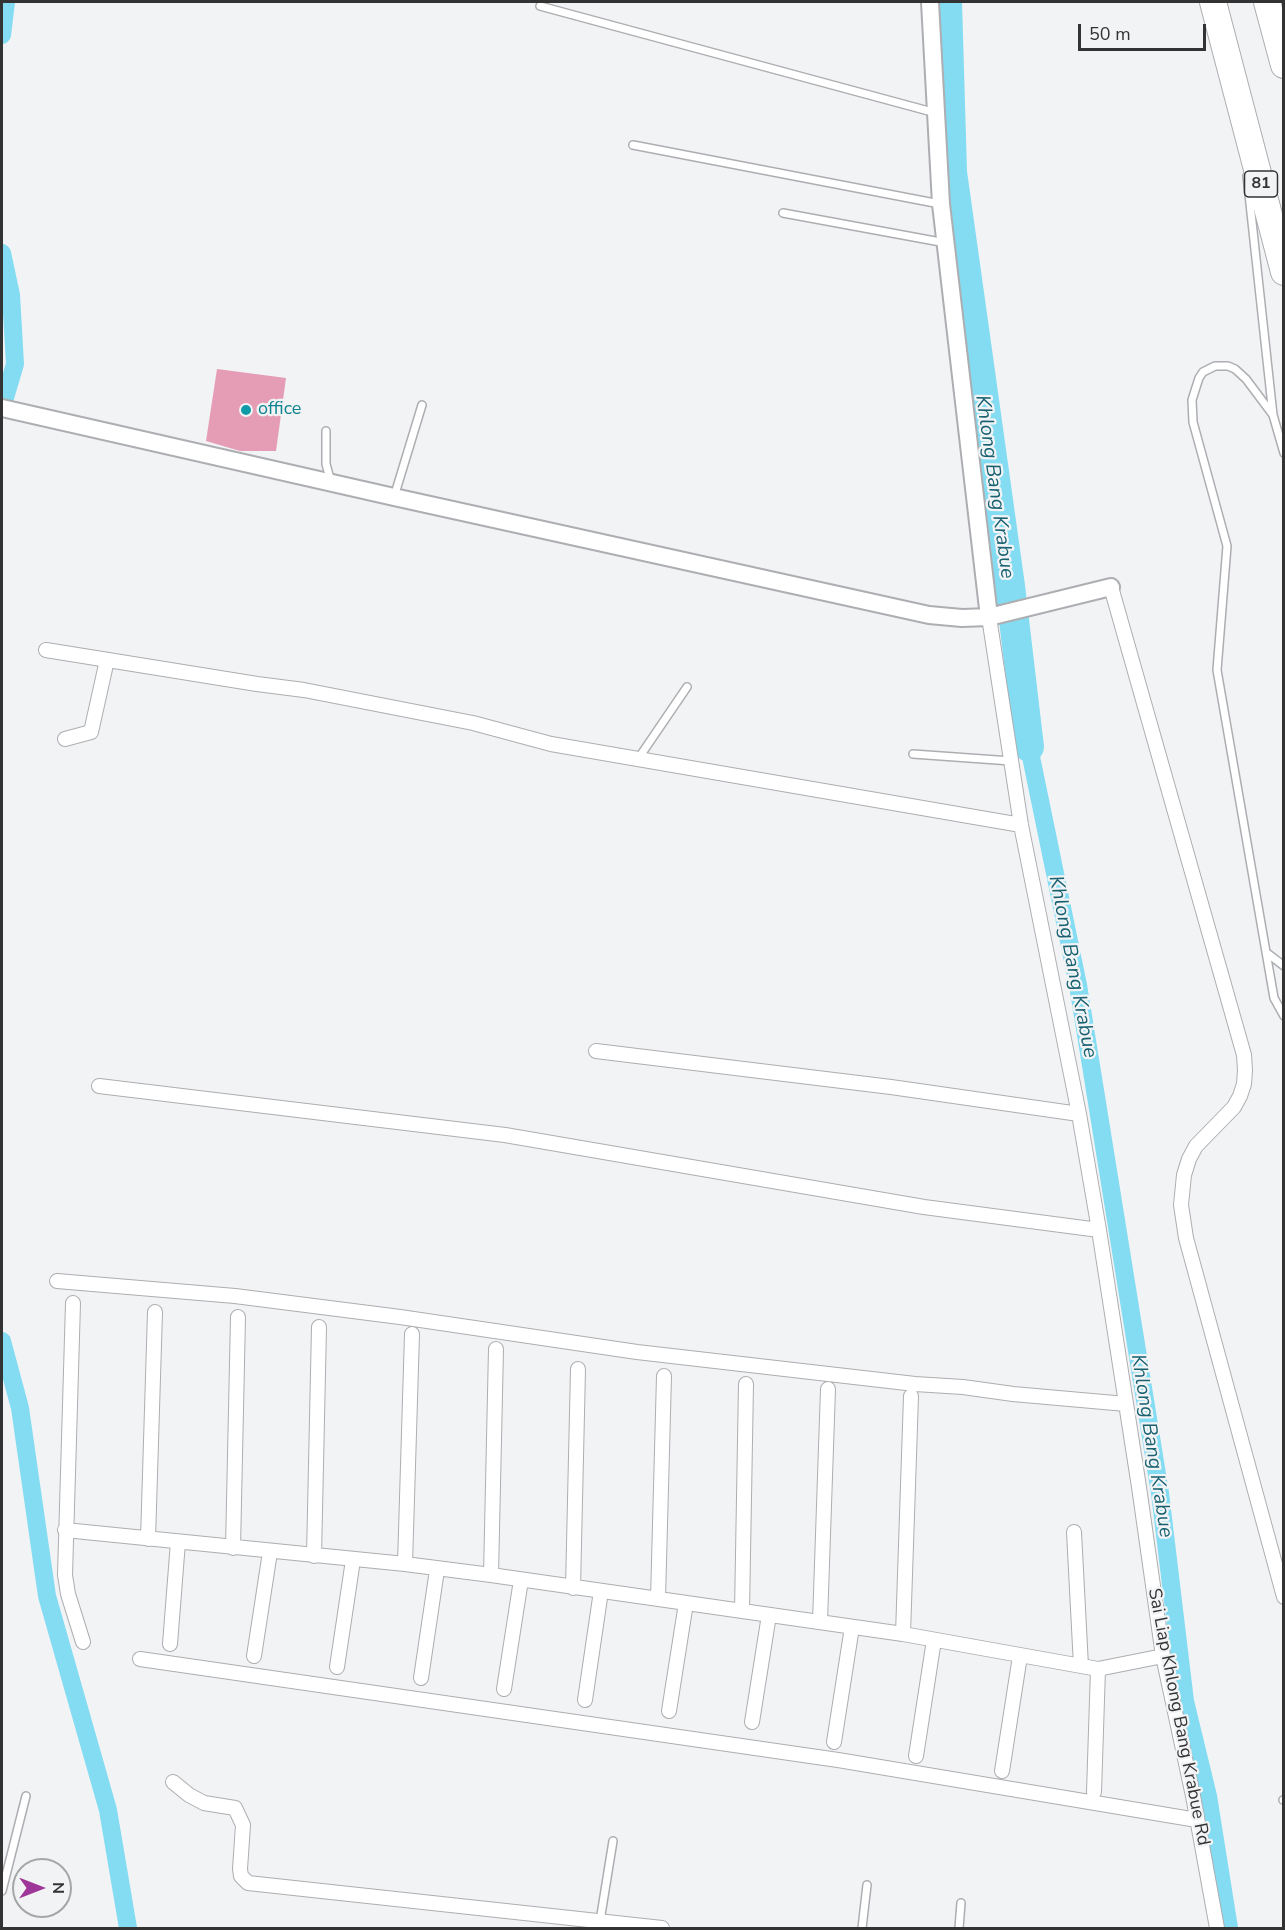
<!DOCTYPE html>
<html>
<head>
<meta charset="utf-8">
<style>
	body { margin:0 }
	#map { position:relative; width:1285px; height:1930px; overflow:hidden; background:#f2f3f5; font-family:"Nunito Sans",sans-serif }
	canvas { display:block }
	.frame { position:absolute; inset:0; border:3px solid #333334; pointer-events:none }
	.north { position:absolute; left:12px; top:1858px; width:60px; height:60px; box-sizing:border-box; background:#f2f3f5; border:2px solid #a6a6a8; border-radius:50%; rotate:90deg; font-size:16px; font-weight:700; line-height:24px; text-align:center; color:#333334 }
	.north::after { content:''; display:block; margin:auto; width:21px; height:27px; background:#9f3699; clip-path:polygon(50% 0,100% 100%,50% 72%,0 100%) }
	.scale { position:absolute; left:1078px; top:24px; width:128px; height:27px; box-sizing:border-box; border:3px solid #333334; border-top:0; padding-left:8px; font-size:18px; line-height:21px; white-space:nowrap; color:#333334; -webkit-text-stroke:4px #f2f3f5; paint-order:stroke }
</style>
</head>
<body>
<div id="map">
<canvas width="1285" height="1930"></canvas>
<div class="frame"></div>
<div class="north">N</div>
<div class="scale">50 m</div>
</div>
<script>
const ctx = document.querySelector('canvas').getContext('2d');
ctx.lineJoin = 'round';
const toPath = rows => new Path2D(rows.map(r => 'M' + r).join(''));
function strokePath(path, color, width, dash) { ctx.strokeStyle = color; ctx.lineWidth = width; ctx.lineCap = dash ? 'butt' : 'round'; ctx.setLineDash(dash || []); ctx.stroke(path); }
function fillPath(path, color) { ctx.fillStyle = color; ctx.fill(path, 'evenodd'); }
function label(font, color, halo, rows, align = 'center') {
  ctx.font = font + ' "Nunito Sans",sans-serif'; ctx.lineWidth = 4.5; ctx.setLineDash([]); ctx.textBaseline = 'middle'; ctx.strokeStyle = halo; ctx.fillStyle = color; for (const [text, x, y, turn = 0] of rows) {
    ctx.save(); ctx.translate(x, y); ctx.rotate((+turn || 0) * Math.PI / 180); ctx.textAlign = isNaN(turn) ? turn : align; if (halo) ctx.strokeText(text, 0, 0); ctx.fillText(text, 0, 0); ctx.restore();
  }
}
strokePath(toPath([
	[2,35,6,2],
	[2,253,11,295,15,364,2,408],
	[1029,747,1078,985,1160,1493,1185,1701,1208,1796,1229,1928],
	[2,1341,20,1408,47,1596,108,1810,128,1928]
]), '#83dcf2', 18);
strokePath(toPath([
	[947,2,952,172,1010,586,1029,747]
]), '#83dcf2', 30);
fillPath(toPath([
	[217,369,286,378,276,451,240,451,206,441]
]), '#e59db6');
const service = toPath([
	[540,6,936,113],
	[633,145,940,204],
	[1247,176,1273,415,1284,453],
	[783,213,946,243],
	[1273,415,1246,379,1235,369,1228,366,1215,366,1203,372,1199,378,1192,400,1193,422,1227,546,1217,670,1274,998,1284,1016],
	[326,431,326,464,331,482],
	[394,497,422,405],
	[913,754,1011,761],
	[638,759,687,687],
	[1267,953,1284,966],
	[1283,1800,1284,1800],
	[2,1891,26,1796],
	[600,1921,613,1841],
	[862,1928,867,1885],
	[959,1928,961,1903]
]);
const minor = toPath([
	[1111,587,1244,1055,1245,1070,1244,1084,1240,1096,1234,1107,1196,1146,1189,1159,1184,1175,1181,1205,1186,1238,1284,1597],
	[989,617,1021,825,1079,1114,1099,1230,1139,1487,1163,1656,1193,1796,1217,1928],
	[46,650,257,684,304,690,473,723,551,744,1021,825],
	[65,739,91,732,107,660],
	[596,1051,891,1087,1079,1114],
	[99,1086,505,1135,924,1207,1099,1230],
	[57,1281,235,1296,400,1317,637,1352,915,1384,963,1387,1013,1394,1126,1404],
	[73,1303,65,1575,68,1594,83,1642],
	[65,1530,405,1564,491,1575,903,1634,1098,1669,1163,1656],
	[1074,1532,1081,1666],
	[148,1539,155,1312],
	[233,1548,238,1317],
	[314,1556,319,1327],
	[405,1564,412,1334],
	[491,1575,496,1349],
	[573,1588,578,1369],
	[658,1599,664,1376],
	[742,1611,746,1384],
	[820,1622,828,1389],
	[903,1634,911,1396],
	[170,1644,178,1542],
	[254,1656,270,1552],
	[140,1659,838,1760,1197,1820],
	[337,1667,353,1560],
	[421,1678,437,1570],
	[504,1689,521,1580],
	[585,1700,601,1591],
	[669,1711,686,1603],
	[752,1722,769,1615],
	[834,1742,852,1627],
	[916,1756,934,1640],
	[1002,1771,1020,1656],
	[173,1782,189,1795,204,1803,235,1808,243,1825,240,1869,241,1876,248,1883,662,1928],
	[1094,1792,1098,1669]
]);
const tertiary = toPath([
	[930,2,941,204,989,617],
	[2,408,394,497,929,615,962,618,989,617,1111,587]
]);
const motorway = toPath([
	[1213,2,1284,272],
	[1267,2,1284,65]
]);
strokePath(service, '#adaeb1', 10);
strokePath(minor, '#adaeb1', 16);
strokePath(tertiary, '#adaeb1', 20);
strokePath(motorway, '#adaeb1', 28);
strokePath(service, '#fff', 7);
strokePath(minor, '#fff', 14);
strokePath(tertiary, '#fff', 16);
strokePath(motorway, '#fff', 26);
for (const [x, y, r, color] of [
	[246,410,6,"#0f9aa8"]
]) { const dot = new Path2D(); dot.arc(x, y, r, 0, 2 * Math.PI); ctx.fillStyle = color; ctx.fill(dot); strokePath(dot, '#f2f3f5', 2); }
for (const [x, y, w] of [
	[1261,184,33]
]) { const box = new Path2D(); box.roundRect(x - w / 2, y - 13, w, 26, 4.5); ctx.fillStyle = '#f2f3f5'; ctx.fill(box); strokePath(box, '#333334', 1.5); }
label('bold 16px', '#333334', null, [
	["81",1261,184]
]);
label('18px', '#0d838f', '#f2f3f5', [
	["office",258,410]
], 'left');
label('18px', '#333334', '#f2f3f5', [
	["Sai Liap Khlong Bang Krabue Rd",1178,1717,79]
]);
label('italic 20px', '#186170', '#f2f3f5', [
	["Khlong Bang Krabue",994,487,82],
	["Khlong Bang Krabue",1072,967,79],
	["Khlong Bang Krabue",1151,1446,81]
]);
</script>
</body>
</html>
